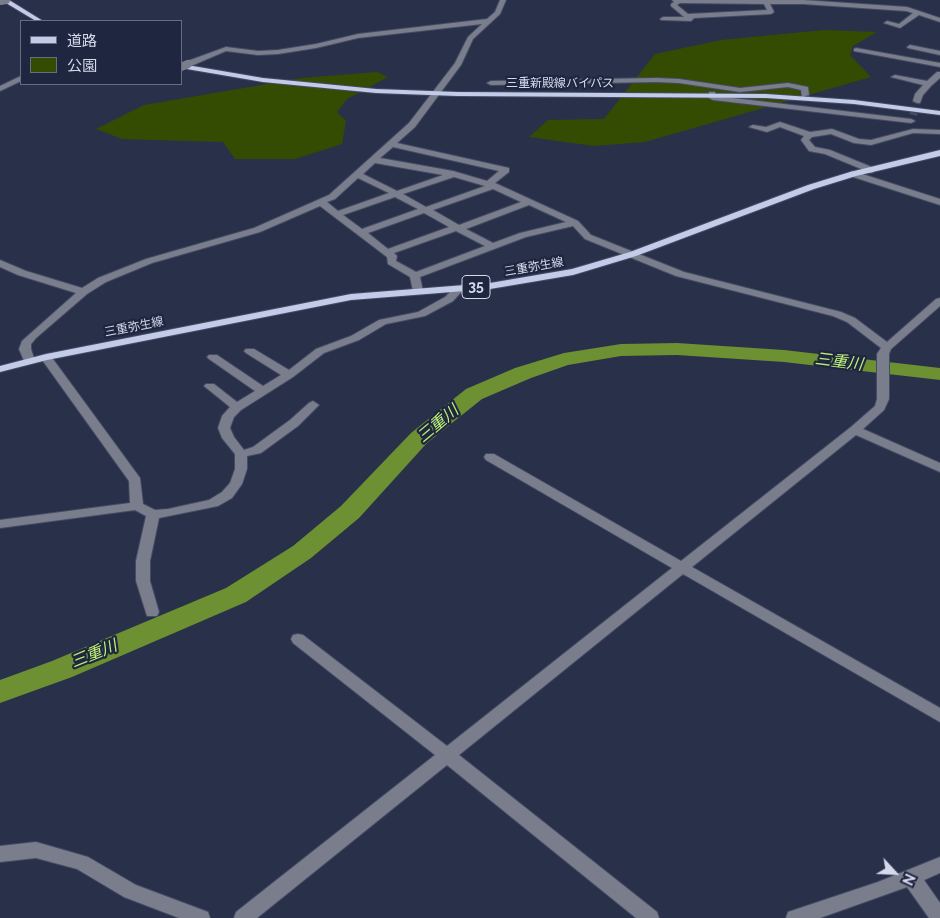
<!DOCTYPE html>
<html>
<head>
<meta charset="utf-8">
<style>
	body { margin:0 }
	#map { position:relative; width:940px; height:918px; overflow:hidden; background:#29304a; font-family:Raleway,"Noto Sans JP",sans-serif }
	canvas { display:block }
	.legend { position:absolute; left:20px; top:20px; width:162px; height:65px; box-sizing:border-box; background:#1f263f; border:1px solid #676e84; margin:0; padding:6px 9px; list-style:none; font-size:15px; color:#d4daeb }
	.legend li { display:flex; align-items:center; gap:10px; height:25px }
	.legend b { width:25px; border:1px solid #676e84 }
	.north { position:absolute; left:870px; top:848px; width:50px; height:50px; -webkit-text-stroke:4px #1f263f; paint-order:stroke; rotate:115deg; font-size:14px; font-weight:700; line-height:20px; text-align:center; color:#d4daeb }
	.north::after { content:''; display:block; margin:auto; width:18px; height:22px; background:#d4daeb; clip-path:polygon(50% 0,100% 100%,50% 72%,0 100%) }
</style>
</head>
<body>
<div id="map">
<canvas width="940" height="918"></canvas>
<ul class="legend">
<li><b style="height:6px;background:#c2cbe8"></b>道路</li>
<li><b style="height:14px;background:#334c01"></b>公園</li>
</ul>
<div class="north">N</div>
</div>
<script>
const ctx = document.querySelector('canvas').getContext('2d');
ctx.lineJoin = 'round';
function fillPath(path, color) { ctx.fillStyle = color; ctx.fill(path, 'evenodd'); }
const toPath = rows => new Path2D(rows.map(r => 'M' + r).join(''));
function strokePath(path, color, width, dash) { ctx.strokeStyle = color; ctx.lineWidth = width; ctx.lineCap = dash ? 'butt' : 'round'; ctx.setLineDash(dash || []); ctx.stroke(path); }
function label(font, color, halo, rows, align = 'center') {
  ctx.font = font + ' Raleway,"Noto Sans JP",sans-serif'; ctx.lineWidth = 4.5; ctx.setLineDash([]); ctx.textBaseline = 'middle'; ctx.strokeStyle = halo; ctx.fillStyle = color; for (const [text, x, y, turn = 0] of rows) {
    ctx.save(); ctx.translate(x, y); ctx.rotate((+turn || 0) * Math.PI / 180); ctx.textAlign = isNaN(turn) ? turn : align; if (halo) ctx.strokeText(text, 0, 0); ctx.fillText(text, 0, 0); ctx.restore();
  }
}
fillPath(toPath([
	[824,30,877,32,853,46,850,55,871,77,645,142,594,146,529,137,548,120,604,119,655,54,721,40],
	[377,72,388,77,347,99,337,112,346,121,342,144,295,159,235,159,223,142,122,139,96,129,144,105,302,78]
]), '#334c01');
fillPath(toPath([
	[677,343,784,350,940,368,940,380,784,362,677,355,621,356,568,365,531,378,482,399,427,443,359,518,311,558,246,602,72,677,0,703,0,680,52,661,226,588,293,546,341,506,411,433,466,389,515,368,564,353,621,344,677,343]
]), '#6c9032');
strokePath(toPath([
	[913,115,917,101]
]), '#434a62', 8, [8, 4]);
const minor = toPath([
	[500,0,506,0,500,14,473,39,461,65,415,127,397,143,509,168,509,172,495,183,578,221,591,235,684,272,841,312,855,318,887,342,936,299,940,298,940,306,891,349,889,354,889,399,884,410,863,429,940,463,940,472,856,435,692,567,940,708,940,722,683,574,459,755,657,912,659,918,636,918,447,765,257,918,234,918,236,912,435,755,293,643,291,639,293,635,298,634,303,635,447,746,672,568,486,460,484,457,486,454,494,454,681,561,851,427,875,406,877,399,877,354,881,348,847,322,833,316,676,276,585,239,573,226,526,237,420,277,423,291,418,294,413,291,410,277,388,264,387,257,320,206,260,232,152,263,106,282,87,294,36,338,31,344,31,349,35,361,29,364,25,363,19,349,22,341,76,293,18,275,0,267,0,260,26,271,82,288,98,278,146,259,254,228,329,195,409,123,455,63,468,37,482,24,358,38,316,48,278,54,258,55,226,51,191,66,185,66,185,62,226,47,258,51,278,50,316,44,358,34,487,19,495,12,500,0],
	[393,147,499,171,487,181,453,171,380,158,393,147],
	[375,163,443,175,397,191,363,174,375,163],
	[454,177,485,186,426,207,403,194,454,177],
	[358,178,389,193,338,211,327,202,335,199,358,178],
	[493,189,521,202,459,225,433,210,493,189],
	[395,197,418,209,362,229,343,215,395,197],
	[529,205,566,222,520,233,493,243,466,229,529,205],
	[424,213,449,227,388,249,368,233,424,213],
	[456,231,485,246,416,272,396,261,397,256,394,253,456,231],
	[672,0,803,0,907,7,940,18,940,22,919,15,900,28,884,23,887,21,899,24,913,13,906,11,803,4,770,4,774,12,771,14,694,18,691,21,661,20,660,19,663,17,684,17,671,6,671,4,674,2,672,0],
	[680,3,764,4,767,10,688,14,677,5,680,3],
	[910,45,940,51,940,55,908,48,907,47,910,45],
	[856,48,940,63,940,67,854,51,854,49,856,48],
	[937,72,940,72,940,78,931,86,923,95,920,103,917,103,913,101,915,94,923,85,891,77,895,75,927,81,937,72],
	[21,76,21,81,0,91,0,86,21,76],
	[656,78,679,79,740,88,788,83,808,87,809,95,802,97,801,90,788,87,740,92,679,83,656,82,491,85,487,83,491,81,656,78],
	[709,92,715,92,716,96,911,119,915,121,911,123,713,100,709,98,709,92],
	[780,122,810,132,832,129,859,139,871,140,913,129,940,130,940,134,913,133,871,145,854,143,831,134,812,137,809,140,815,147,830,150,874,168,874,172,871,173,825,154,809,151,801,140,804,136,780,127,767,132,749,127,753,125,766,127,780,122],
	[853,171,940,199,940,205,850,176,850,172,853,171],
	[459,286,464,289,453,301,425,316,386,324,359,340,324,353,293,377,241,410,234,417,230,428,234,437,244,450,253,447,290,420,309,403,313,401,319,405,298,426,261,453,247,456,247,469,242,484,232,498,218,506,159,518,150,561,150,581,159,612,157,616,147,616,136,581,136,561,146,516,135,510,0,528,0,520,130,503,129,481,40,357,42,355,50,355,140,478,143,504,155,510,168,509,209,500,222,492,230,483,235,469,235,454,222,438,218,428,222,416,230,407,204,386,206,384,214,384,237,402,255,391,209,359,207,357,209,355,217,355,263,386,281,375,246,353,244,351,246,349,254,349,289,370,316,349,351,336,379,320,418,312,445,297,455,287,459,286],
	[36,842,88,857,136,885,208,912,210,918,179,918,124,897,77,869,36,858,0,862,0,846,36,842],
	[940,857,940,873,924,880,940,903,940,918,929,918,907,887,820,918,786,918,788,912,878,882,940,857]
]);
const major = toPath([
	[1,0,9,0,43,21,36,21,1,0],
	[181,64,263,78,376,89,457,92,766,94,854,100,940,111,940,115,854,104,766,98,457,96,376,93,263,82,181,68,181,64],
	[940,150,940,156,856,176,814,189,636,256,573,275,490,289,351,300,47,360,0,372,0,366,46,354,351,294,490,283,572,269,630,252,808,185,850,172,940,150]
]);
strokePath(minor, '#444b64', 2);
strokePath(major, '#444b64', 2);
fillPath(minor, '#7a7e8c');
fillPath(major, '#c2cbe8');
const minorBridge = toPath([
	[0,1,6,0],
	[181,67,188,64]
]);
strokePath(minorBridge, '#444b64', 8, []);
strokePath(minorBridge, '#7a7e8c', 8);
label('12px', '#d4daeb', '#1f263f', [
	["三重新殿線バイパス",560,83],
	["三重弥生線",534,267,-10],
	["三重弥生線",134,327,-11]
]);
for (const [x, y, w] of [
	[476,287,28]
]) { const box = new Path2D(); box.roundRect(x - w / 2, y - 11.5, w, 23, 4); ctx.fillStyle = '#1f263f'; ctx.fill(box); strokePath(box, '#d4daeb', 1); }
label('bold 14px', '#d4daeb', null, [
	["35",476,287]
]);
label('italic 16px', '#bef078', '#1f263f', [
	["三重川",839,362,7],
	["三重川",438,424,-40],
	["三重川",94,654,-22]
]);
</script>
</body>
</html>
